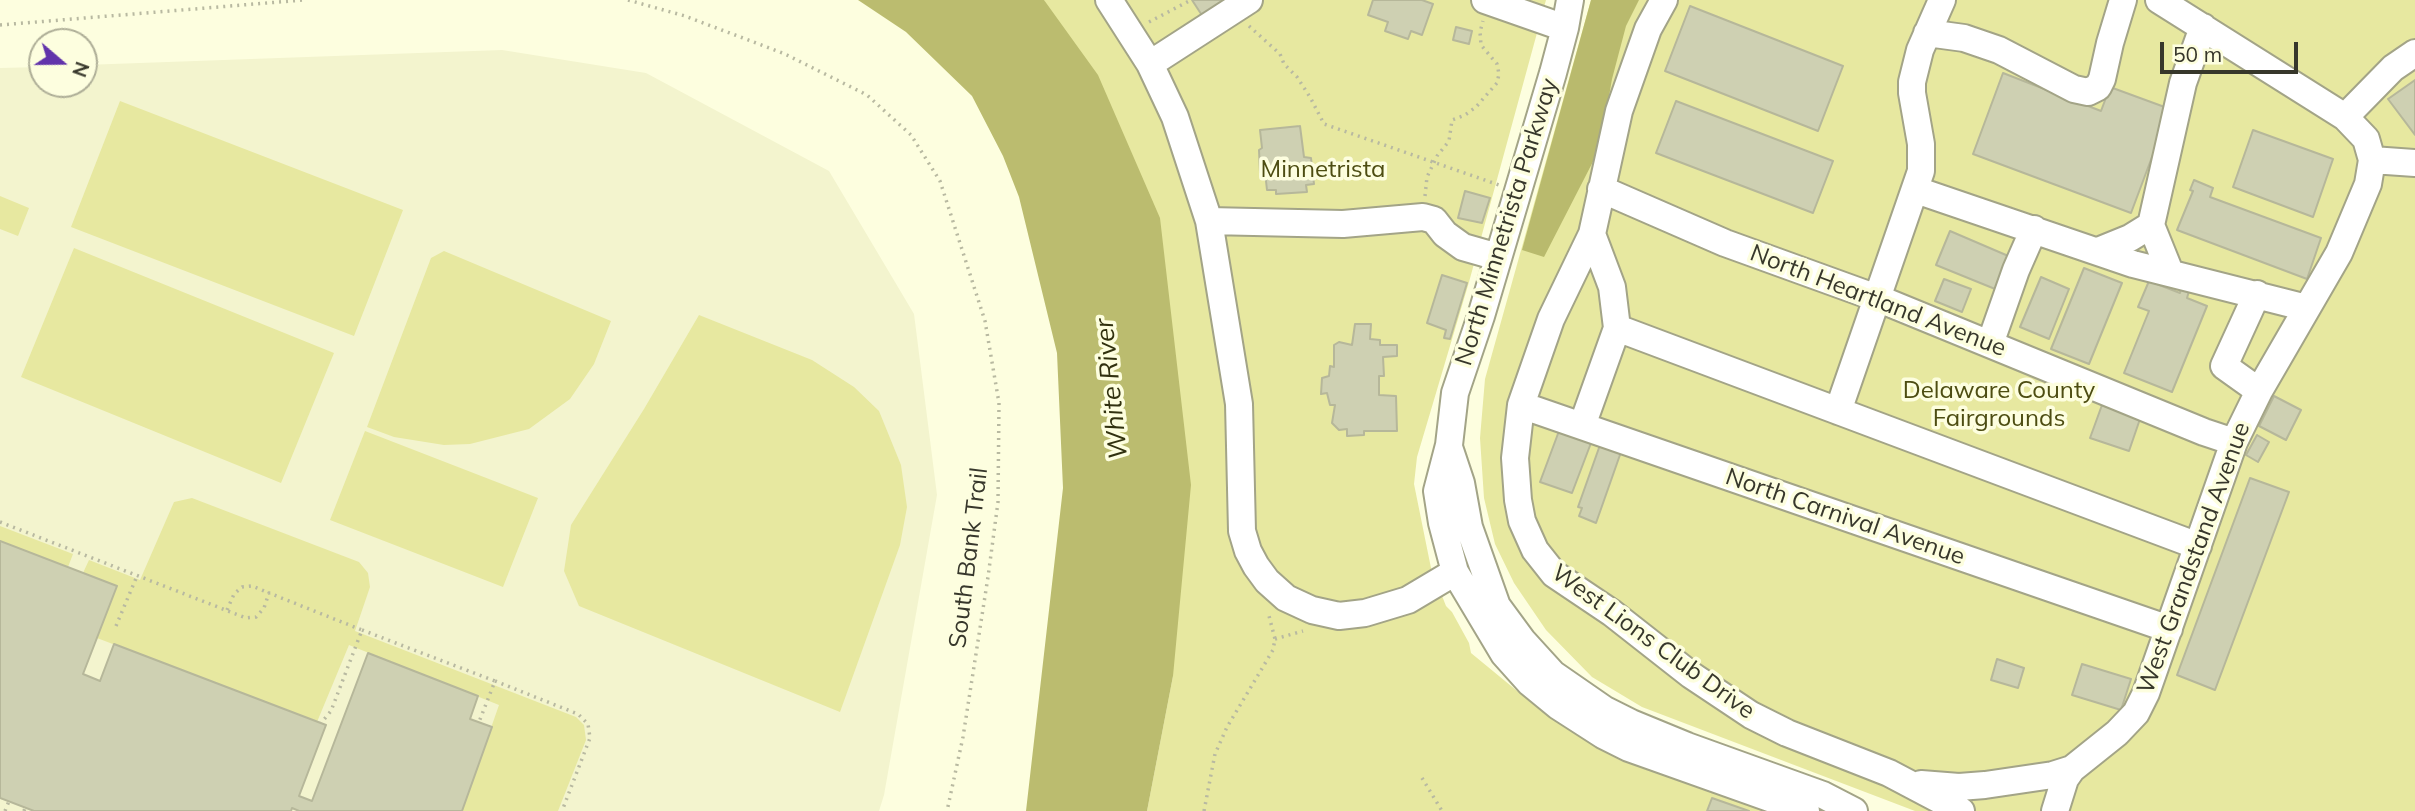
<!DOCTYPE html>
<html>
<head>
<meta charset="utf-8">
<style>
	body { margin:0 }
	#map { position:relative; width:2415px; height:811px; overflow:hidden; background:#fdfedf; font-family:Mulish,sans-serif }
	canvas { display:block }
	.north { position:absolute; left:28px; top:28px; width:70px; height:70px; box-sizing:border-box; background:#fdfedf; border:2px solid #aeae97; border-radius:50%; rotate:110deg; font-size:19px; font-weight:700; line-height:28px; text-align:center; color:#37372b }
	.north::after { content:''; display:block; margin:auto; width:24px; height:32px; background:#6234ab; clip-path:polygon(50% 0,100% 100%,50% 72%,0 100%) }
	.scale { position:absolute; left:2160px; top:42px; width:138px; height:32px; box-sizing:border-box; border:4px solid #37372b; border-top:0; padding-left:9px; font-size:21px; line-height:24px; white-space:nowrap; color:#37372b; -webkit-text-stroke:5px #fdfedf; paint-order:stroke }
</style>
</head>
<body>
<div id="map">
<canvas width="2415" height="811"></canvas>
<div class="north">N</div>
<div class="scale">50 m</div>
</div>
<script>
const ctx = document.querySelector('canvas').getContext('2d');
ctx.lineJoin = 'round';
function fillPath(path, color) { ctx.fillStyle = color; ctx.fill(path, 'evenodd'); }
const toPath = rows => new Path2D(rows.map(r => 'M' + r).join(''));
function strokePath(path, color, width, dash) { ctx.strokeStyle = color; ctx.lineWidth = width; ctx.lineCap = dash ? 'butt' : 'round'; ctx.setLineDash(dash || []); ctx.stroke(path); }
function label(font, color, halo, rows, align = 'center') {
  ctx.font = font + ' Mulish,sans-serif'; ctx.lineWidth = 7; ctx.setLineDash([]); ctx.textBaseline = 'middle'; ctx.strokeStyle = halo; ctx.fillStyle = color; for (const [text, x, y, turn = 0] of rows) {
    ctx.save(); ctx.translate(x, y); ctx.rotate((+turn || 0) * Math.PI / 180); ctx.textAlign = isNaN(turn) ? turn : align; if (halo) ctx.strokeText(text, 0, 0); ctx.fillText(text, 0, 0); ctx.restore();
  }
}
fillPath(toPath([
	[502,50,646,73,829,171,914,314,937,495,884,795,879,811,0,811,0,68,42,67,42,84,84,84,84,65]
]), '#f3f4ce');
fillPath(toPath([
	[1044,0,1546,0,1469,282,1417,457,1414,484,1431,568,1446,606,1452,612,1469,643,1471,653,1550,718,1569,724,1624,759,1765,811,1147,811,1173,676],
	[1591,0,2415,0,2415,811,1915,811,1642,707,1592,677,1546,630,1514,583,1495,544,1484,498,1480,438,1485,379],
	[120,101,403,210,354,336,71,227],
	[0,196,29,208,18,236,0,229],
	[74,248,334,353,281,483,21,377],
	[444,251,611,321,594,364,570,399,529,429,470,444,444,445,394,437,367,427,431,258],
	[699,315,812,360,854,387,879,411,901,465,907,507,900,545,840,712,579,606,564,571,571,525,644,409],
	[365,431,538,498,503,587,330,520],
	[192,498,359,562,368,573,370,587,355,631,576,717,584,725,586,740,558,811,462,811,499,705,349,645,317,722,97,638,117,587,83,573,89,560,140,580,174,502],
	[0,526,73,554,68,567,0,541]
]), '#e7e8a0');
fillPath(toPath([
	[1591,0,1639,0,1626,26,1612,79,1600,148,1544,257,1522,250]
]), '#b9ba6d');
fillPath(toPath([
	[858,0,1044,0,1098,75,1160,218,1191,485,1173,676,1147,811,1026,811,1063,488,1057,353,1019,197,1003,156,972,96,906,32]
]), '#bbbc6f');
const building = toPath([
	[1192,0,1235,0,1205,20,1192,0],
	[1373,0,1422,0,1433,4,1422,35,1411,31,1408,39,1385,31,1388,22,1368,15,1373,0],
	[1690,6,1843,66,1818,131,1665,71,1690,6],
	[1456,27,1472,31,1469,44,1453,40,1456,27],
	[2003,73,2101,111,2110,87,2170,109,2131,213,1973,154,2003,73],
	[2415,80,2415,135,2388,99,2415,80],
	[1676,101,1833,161,1813,213,1656,153,1676,101],
	[1300,126,1304,157,1311,158,1314,184,1306,185,1307,192,1276,194,1276,190,1267,190,1265,172,1260,172,1259,150,1262,148,1260,130,1300,126],
	[2253,130,2333,159,2313,217,2233,187,2253,130],
	[2194,180,2213,188,2210,197,2321,238,2307,279,2177,230,2193,191,2190,190,2194,180],
	[1465,191,1490,198,1482,223,1458,218,1465,191],
	[1950,231,2013,258,2000,291,1936,265,1950,231],
	[2084,268,2122,283,2089,364,2051,349,2084,268],
	[1442,275,1467,283,1450,339,1444,338,1446,330,1427,323,1442,275],
	[2041,277,2069,289,2049,339,2020,327,2041,277],
	[1944,279,1971,289,1962,312,1935,301,1944,279],
	[2149,281,2180,293,2181,288,2189,291,2187,298,2207,306,2172,392,2124,373,2149,311,2138,307,2149,281],
	[1355,324,1371,324,1370,339,1380,340,1380,345,1397,345,1397,356,1383,357,1384,376,1379,376,1379,395,1396,396,1397,431,1364,431,1364,435,1347,436,1347,429,1339,430,1332,423,1335,405,1330,405,1327,393,1321,394,1322,378,1329,376,1330,366,1334,367,1334,345,1339,342,1352,345,1355,324],
	[2274,396,2301,410,2286,440,2259,426,2274,396],
	[2102,405,2140,419,2129,451,2090,438,2102,405],
	[1559,431,1591,443,1572,493,1540,482,1559,431],
	[2257,435,2269,442,2258,462,2246,455,2257,435],
	[1600,445,1621,452,1596,523,1579,516,1582,508,1578,507,1600,445],
	[2250,478,2289,492,2215,690,2177,675,2250,478],
	[0,541,117,586,83,674,100,681,114,644,326,725,299,796,312,801,368,653,478,696,470,719,492,727,462,811,299,811,292,808,291,811,34,811,0,798,0,541],
	[1997,659,2024,668,2018,688,1991,680,1997,659],
	[2082,664,2131,679,2121,710,2072,695,2082,664],
	[1712,798,1749,811,1707,811,1712,798]
]);
fillPath(building, '#ced0b2');
strokePath(building, '#b6b79a', 2);
const minor = toPath([
	[1109,0,1150,64,1175,117,1209,221,1239,404,1242,531,1248,551,1256,566,1267,581,1286,598,1312,610,1339,616,1365,613,1408,600,1455,572],
	[1485,0,1565,28],
	[1570,0,1565,28,1553,73,1481,316,1455,393,1449,445,1437,491,1442,523,1455,572,1504,654,1530,683,1558,706,1603,735,1629,748,1806,811],
	[1664,0,1648,29,1619,111,1592,234,1551,319,1521,405,1515,458,1518,500,1522,521,1535,550,1554,574,1612,613,1691,675,1751,715,1787,733,1889,773,1961,811],
	[1927,33,1964,38,1999,50,2074,89,2088,92,2098,87,2102,79,2110,43,2123,0],
	[1150,64,1249,0],
	[2345,117,2393,68,2415,53],
	[2372,160,2415,163],
	[1601,189,1725,243,1877,298,2204,432,2234,442],
	[1916,190,2133,264,2307,308],
	[1209,221,1343,224,1423,217,1434,220,1445,234,1463,247,1498,257],
	[2098,251,2130,238,2151,225],
	[2170,272,2151,225,2183,83,2203,27],
	[2257,294,2224,366,2259,391],
	[1617,328,2198,546],
	[1990,344,2016,270,2034,229],
	[1521,405,2169,629],
	[1838,411,1921,171,1921,144,1912,93,1912,82,1920,50,1942,0],
	[1582,426,1617,328,1612,287,1592,234],
	[1449,447,1461,483,1469,527,1497,606,1522,640,1553,674,1605,710,1631,723,1687,746,1823,795,1854,811],
	[1921,784,1959,787,1985,785,2053,775,2072,769],
	[2055,811,2065,779,2072,769,2117,733,2136,713,2146,693,2234,442,2259,391,2339,253,2368,184,2372,160,2366,139,2345,117,2159,0]
]);
strokePath(minor, '#a3a487', 30);
strokePath(toPath([
	[628,0,685,16,785,54,867,95,911,135,940,181,985,321,999,403,998,502,988,577,963,737,947,811],
	[1149,22,1191,0],
	[0,25,303,0],
	[1249,26,1280,54,1284,64,1297,77,1310,97,1324,124,1499,185],
	[1425,196,1427,177,1437,156,1449,141,1452,120,1465,115,1476,107,1497,83,1499,74,1497,64,1481,45,1480,32,1483,21],
	[0,522,246,618,256,617,264,608,269,593,362,630,331,711,321,723],
	[227,610,234,594,242,587,252,586,269,593],
	[116,626,137,576],
	[362,630,495,681,479,722],
	[1275,639,1303,631],
	[495,681,578,714,588,724,590,738,562,811],
	[1422,778,1442,811],
	[5,811,9,801],
	[24,811,25,808],
	[1204,811,1215,754,1227,727,1273,650,1275,639,1268,612]
]), '#b8b9a1', 3.5, [2, 5]);
strokePath(minor, '#fff', 26);
label('24px', '#4d4d12', '#fdfedf', [
	["Minnetrista",1323,170],
	["Delaware County",1999,391],
	["Fairgrounds",1999,419]
]);
label('24px', '#37372b', '#fdfedf', [
	["North Minnetrista Parkway",1507,222,-73],
	["North Heartland Avenue",1878,301,21],
	["North Carnival Avenue",1845,517,19],
	["South Bank Trail",969,558,-83],
	["West Grandstand Avenue",2194,558,-70],
	["West Lions Club Drive",1653,642,36]
]);
label('italic 26px', '#31310f', '#fdfedf', [
	["White River",1112,389,-96]
]);
</script>
</body>
</html>
